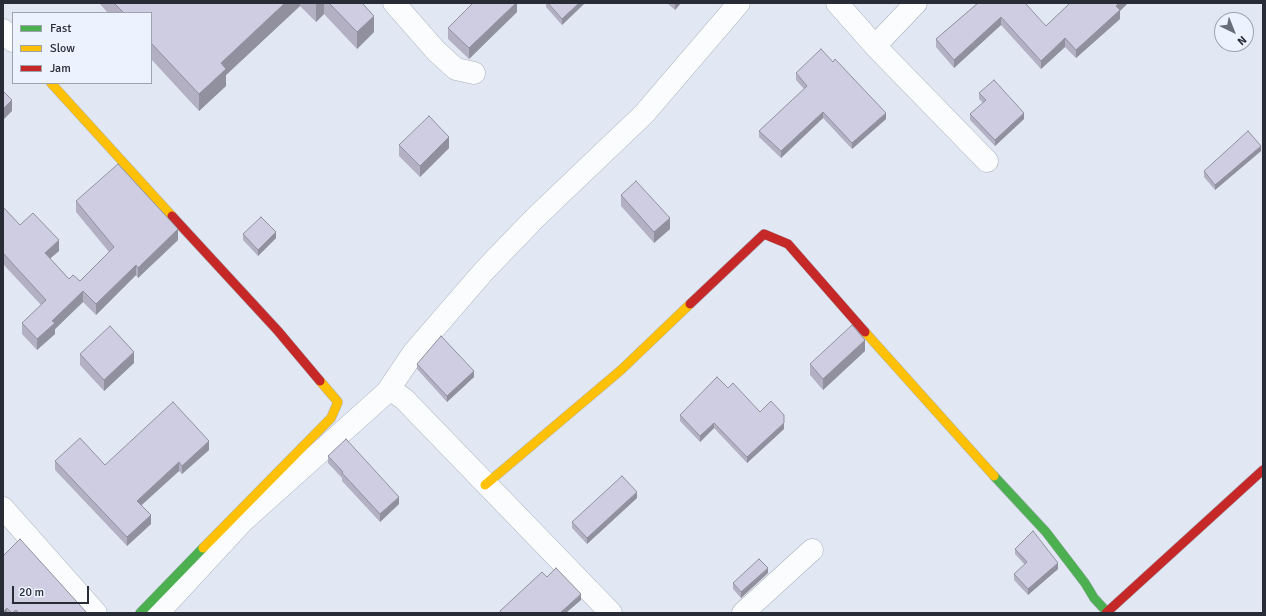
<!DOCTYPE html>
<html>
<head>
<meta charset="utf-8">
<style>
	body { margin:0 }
	#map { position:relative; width:1266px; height:616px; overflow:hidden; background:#e1e8f4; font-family:Signika,sans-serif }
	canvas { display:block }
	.frame { position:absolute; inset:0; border:4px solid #272c37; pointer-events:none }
	.legend { position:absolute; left:12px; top:12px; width:140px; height:72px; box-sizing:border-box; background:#ecf2fe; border:1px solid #9da3ae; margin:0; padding:5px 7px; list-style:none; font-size:12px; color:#272c37 }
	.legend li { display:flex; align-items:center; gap:8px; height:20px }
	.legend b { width:20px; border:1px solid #9da3ae }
	.north { position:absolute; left:1214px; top:12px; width:40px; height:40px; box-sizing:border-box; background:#ecf2fe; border:1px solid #9da3ae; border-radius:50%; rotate:137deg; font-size:11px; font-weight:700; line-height:16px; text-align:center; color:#272c37 }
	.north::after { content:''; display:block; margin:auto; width:14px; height:18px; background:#686e79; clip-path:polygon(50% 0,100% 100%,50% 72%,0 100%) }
	.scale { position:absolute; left:12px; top:586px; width:77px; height:18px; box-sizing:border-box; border:2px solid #272c37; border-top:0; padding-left:5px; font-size:12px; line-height:14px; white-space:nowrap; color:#272c37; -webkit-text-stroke:3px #ecf2fe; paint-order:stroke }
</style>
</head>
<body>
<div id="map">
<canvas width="1266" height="616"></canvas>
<div class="frame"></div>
<ul class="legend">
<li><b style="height:5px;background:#4caf50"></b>Fast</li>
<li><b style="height:5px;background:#ffc107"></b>Slow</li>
<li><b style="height:5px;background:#c62828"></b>Jam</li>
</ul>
<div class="north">N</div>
<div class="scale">20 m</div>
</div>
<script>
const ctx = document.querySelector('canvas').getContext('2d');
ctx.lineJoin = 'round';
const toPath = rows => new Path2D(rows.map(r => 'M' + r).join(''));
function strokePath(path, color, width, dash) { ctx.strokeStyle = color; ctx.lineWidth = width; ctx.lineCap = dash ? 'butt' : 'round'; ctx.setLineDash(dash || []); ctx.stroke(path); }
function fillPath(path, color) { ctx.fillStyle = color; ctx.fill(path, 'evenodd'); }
const street = toPath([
	[394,3,437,52,456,69,474,73],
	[837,3,875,46,987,161],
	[3,30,13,41],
	[875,46,916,3],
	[387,392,414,352,484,271,535,218,644,114,739,3],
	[3,508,96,613],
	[158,613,243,521,387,392,394,392,404,399,611,613],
	[743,613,812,550]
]);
const fast = toPath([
	[994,476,1046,532,1085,583,1094,598,1107,612],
	[140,613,203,548]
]);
const slow = toPath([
	[51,83,172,216],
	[865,332,994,476],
	[485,485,621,370,690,304],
	[203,548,331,418,338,402,320,381]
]);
const jam = toPath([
	[172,216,278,331,320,381],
	[690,304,764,234,788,244,865,332],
	[1106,613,1263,470]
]);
strokePath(street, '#a9afb9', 23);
strokePath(fast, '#a9afb9', 10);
strokePath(slow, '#a9afb9', 10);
strokePath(jam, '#a9afb9', 10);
strokePath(street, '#fafcfd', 22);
strokePath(fast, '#4caf50', 9);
strokePath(slow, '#ffc107', 9);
strokePath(jam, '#c62828', 9);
fillPath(toPath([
	[99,3,362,3,374,32,357,49,324,14,316,22,300,6,226,75,226,86,199,111,151,59,151,13,108,13],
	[517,3,517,12,469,59,448,39,448,28],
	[546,3,585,3,562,25,546,7],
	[667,3,681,3,675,10],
	[978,3,1046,26,1070,3,1128,3,1120,11,1120,19,1076,58,1065,47,1041,69,1001,25,954,68,936,47,936,39],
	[796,73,886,119,852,149,823,118,781,158,759,137,759,131,804,89,796,80],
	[979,93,1024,119,995,146,970,120,970,114,983,103,979,99],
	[399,145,449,148,420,177,399,156],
	[1261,151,1215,190,1204,177,1204,171],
	[621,195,670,229,654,243,621,206],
	[76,201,178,240,138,278,136,275,96,315,83,302,55,329,55,334,37,350,22,334,22,323,41,305,3,264,3,207,20,225,59,251,50,258,69,279,80,281,109,252,76,212],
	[243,234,276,238,258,256,243,240],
	[865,351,823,390,810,375,810,364],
	[80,354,134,363,104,391,80,365],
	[417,364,474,377,447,402,417,369],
	[728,388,784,429,747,463,714,428,700,442,680,421,680,415],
	[209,450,182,474,179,471,142,505,151,524,127,546,55,470,55,461,105,465],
	[328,456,399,504,380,522,342,481,342,478,328,463],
	[637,498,587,544,572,528,572,522],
	[1015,549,1058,569,1028,595,1014,580,1014,574,1025,565,1015,554],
	[3,556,87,613,3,613],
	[768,573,741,598,733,589,733,583]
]), '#b2b0c2');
fillPath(toPath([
	[285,3,300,3,300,6,226,75,226,86,199,111,199,94,221,63],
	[318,3,324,3,324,14,316,22,316,5],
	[516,3,517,3,517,12,469,59,469,48],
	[579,3,585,3,562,25,562,19],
	[676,3,681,3,675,10,675,4],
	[1119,3,1128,3,1120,11,1120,19,1076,58,1076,50],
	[374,16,374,32,357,49,357,32],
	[1001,17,1001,25,954,68,954,60],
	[1065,38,1065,47,1041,69,1041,61],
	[12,100,12,111,3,120,3,109],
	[823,112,823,118,781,158,781,151],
	[886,113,886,119,852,149,852,143],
	[1024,113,1024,119,995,146,995,140],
	[449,137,449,148,420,177,420,166],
	[1261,146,1261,151,1215,190,1215,185],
	[670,218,670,229,654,243,654,232],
	[178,229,178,240,138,278,138,268],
	[276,232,276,238,258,256,258,250],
	[59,240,59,251,45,263,45,253],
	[136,265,136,275,96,315,96,304],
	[83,291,83,302,55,329,55,334,37,350,37,339,52,321],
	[865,340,865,351,823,390,823,379],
	[134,352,134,363,104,391,104,380],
	[474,371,474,377,447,402,447,396],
	[714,423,714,428,700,442,700,436],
	[784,423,784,429,747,463,747,457],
	[209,441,209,450,182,474,182,466],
	[179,462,179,471,137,509,137,501],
	[637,492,637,498,587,544,587,538],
	[399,497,399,504,380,522,380,514],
	[151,515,151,524,127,546,127,537],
	[1058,563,1058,569,1028,595,1028,589],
	[768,568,768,573,741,598,741,592],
	[581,594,581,600,566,613,560,613],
	[7,608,7,613,3,613,3,612]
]), '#91909e');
const building = toPath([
	[114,3,285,3,221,63,226,69,199,94,151,43,151,13,124,13,114,3],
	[329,3,362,3,374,16,357,32,329,3],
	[473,3,516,3,469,48,448,28,473,3],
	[548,3,579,3,562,19,548,3],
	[978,3,1025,3,1046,26,1070,3,1119,3,1116,6,1120,10,1076,50,1065,38,1041,61,1001,17,954,60,936,39,978,3],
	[821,49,833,62,835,59,886,113,852,143,823,112,781,151,759,131,807,86,796,73,821,49],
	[994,80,1024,113,995,140,970,114,986,100,979,93,994,80],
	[3,91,12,100,3,109,3,91],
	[429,116,449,137,420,166,399,145,429,116],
	[1248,131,1261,146,1215,185,1204,171,1248,131],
	[118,164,178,229,138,268,136,265,96,304,83,291,52,321,55,323,37,339,22,323,46,300,3,253,3,207,20,225,33,213,59,240,45,253,69,279,73,275,80,281,114,247,76,201,118,164],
	[636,181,670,218,654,232,621,195,636,181],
	[261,217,276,232,258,250,243,234,261,217],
	[852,325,865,340,823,379,810,364,852,325],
	[110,326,134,352,104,380,80,354,110,326],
	[441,336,474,371,447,396,417,364,441,336],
	[717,377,728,388,733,383,760,412,771,401,784,415,784,423,747,457,714,423,700,436,680,415,717,377],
	[173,402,209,441,182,466,179,462,137,501,151,515,127,537,55,461,80,438,105,465,173,402],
	[346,439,399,497,380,514,342,473,343,472,328,456,346,439],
	[622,476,637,492,587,538,572,522,622,476],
	[1033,531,1058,563,1028,589,1014,574,1027,562,1015,549,1033,531],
	[20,539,87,613,19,613,16,610,12,613,7,608,3,612,3,556,20,539],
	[759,559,768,568,741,592,733,583,759,559],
	[556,568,581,594,560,613,501,613,500,611,542,572,547,577,556,568]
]);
fillPath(building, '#cfcde2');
strokePath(building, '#91909e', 1);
</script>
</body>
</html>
